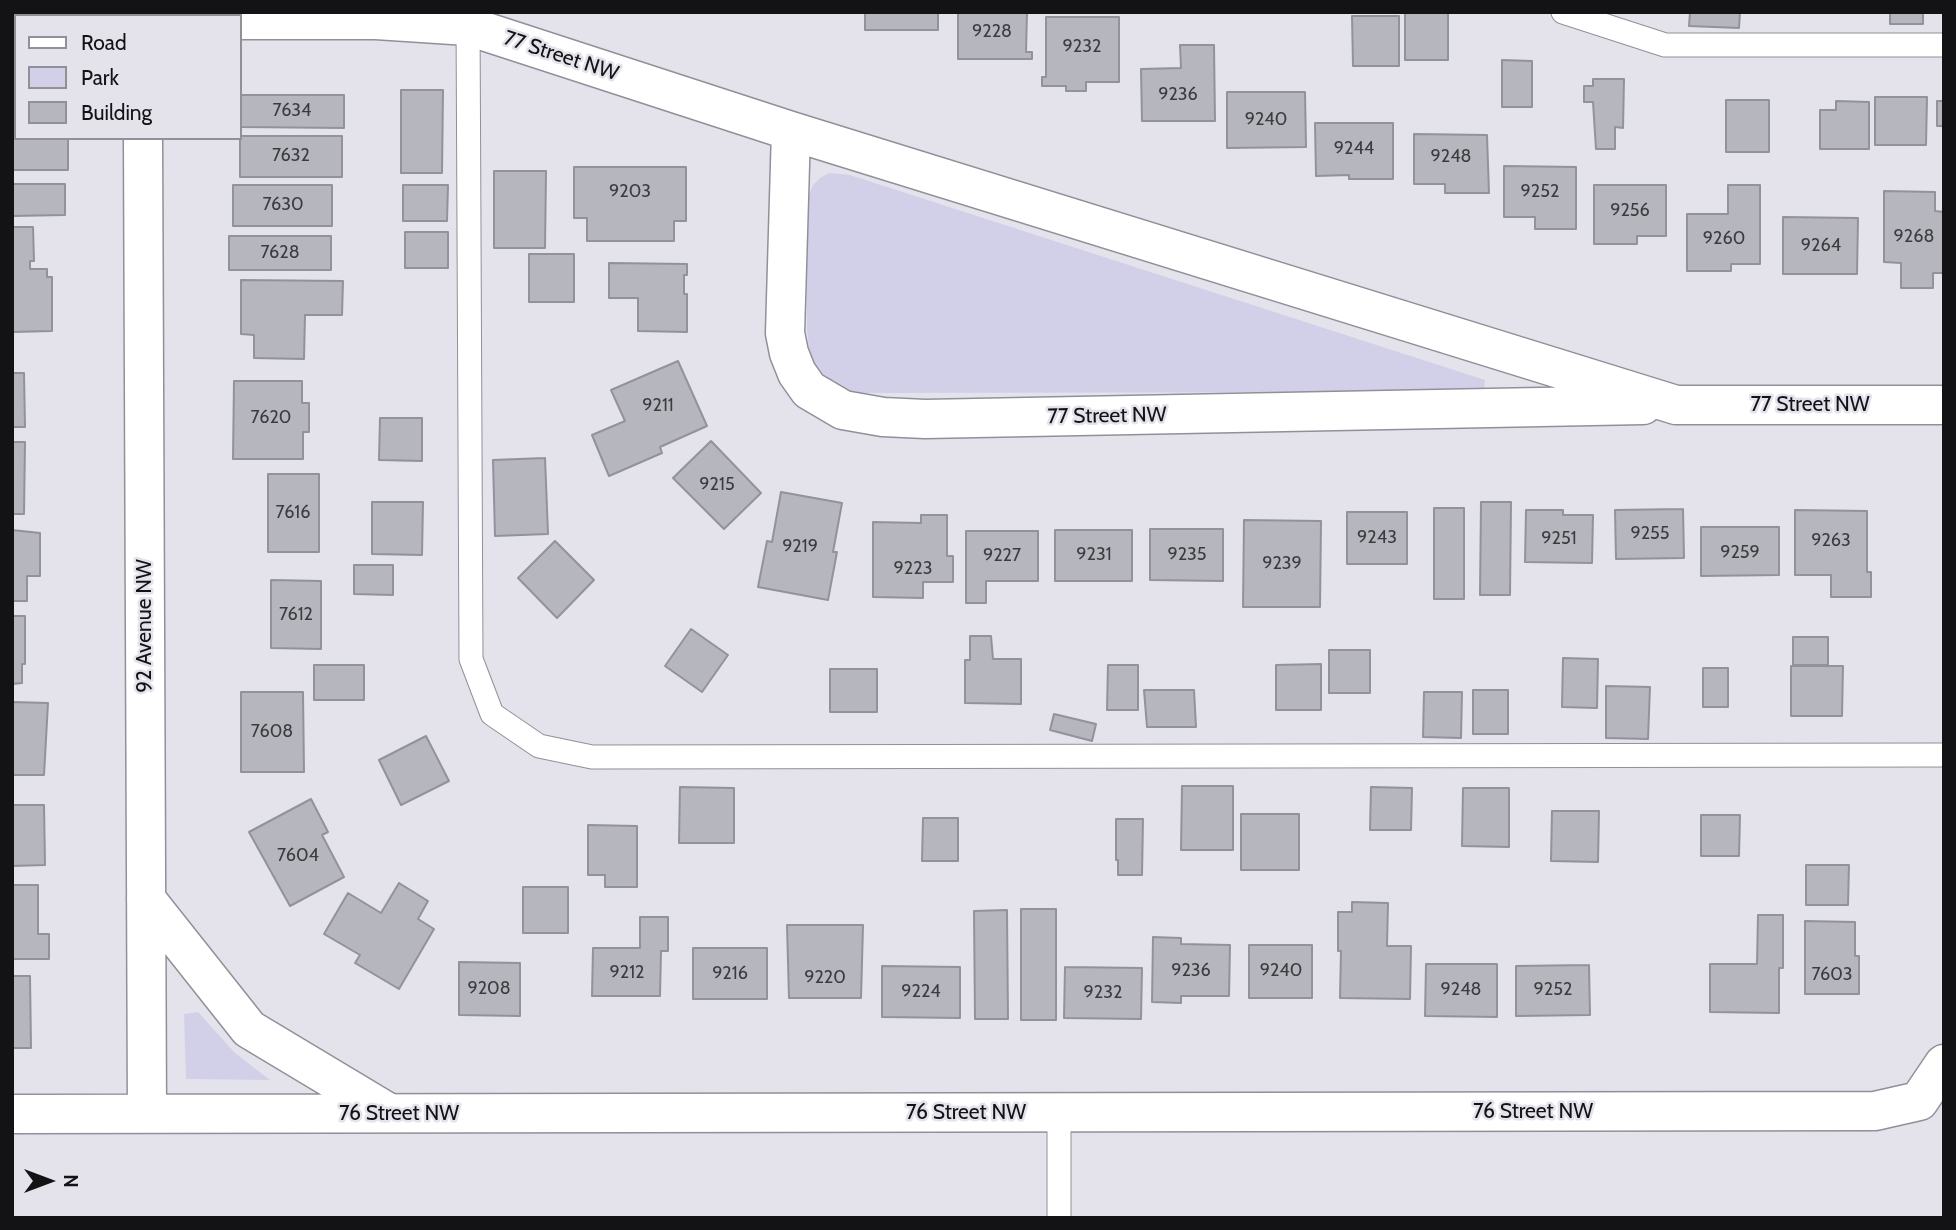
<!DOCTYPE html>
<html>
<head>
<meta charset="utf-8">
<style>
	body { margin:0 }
	#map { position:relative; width:1956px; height:1230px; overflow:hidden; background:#e4e3ec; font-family:Cabin,sans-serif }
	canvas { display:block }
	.frame { position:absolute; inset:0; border:14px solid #131316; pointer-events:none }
	.legend { position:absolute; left:14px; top:14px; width:228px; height:126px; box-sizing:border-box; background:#e4e3ec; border:2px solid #909096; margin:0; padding:9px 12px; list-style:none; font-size:21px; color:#131316 }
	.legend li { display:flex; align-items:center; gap:14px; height:35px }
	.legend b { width:35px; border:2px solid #909096 }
	.north { position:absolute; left:14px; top:1146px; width:70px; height:70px; -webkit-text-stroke:5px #e4e3ec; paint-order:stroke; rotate:90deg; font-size:19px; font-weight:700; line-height:28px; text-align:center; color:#131316 }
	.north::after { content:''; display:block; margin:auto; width:24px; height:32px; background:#131316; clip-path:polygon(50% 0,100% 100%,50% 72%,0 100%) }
</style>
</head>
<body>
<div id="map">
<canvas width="1956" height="1230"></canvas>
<div class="frame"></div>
<ul class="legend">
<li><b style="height:9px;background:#fff"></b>Road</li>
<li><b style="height:19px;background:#d2d0e9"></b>Park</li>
<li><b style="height:19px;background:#b6b6be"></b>Building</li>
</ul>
<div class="north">N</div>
</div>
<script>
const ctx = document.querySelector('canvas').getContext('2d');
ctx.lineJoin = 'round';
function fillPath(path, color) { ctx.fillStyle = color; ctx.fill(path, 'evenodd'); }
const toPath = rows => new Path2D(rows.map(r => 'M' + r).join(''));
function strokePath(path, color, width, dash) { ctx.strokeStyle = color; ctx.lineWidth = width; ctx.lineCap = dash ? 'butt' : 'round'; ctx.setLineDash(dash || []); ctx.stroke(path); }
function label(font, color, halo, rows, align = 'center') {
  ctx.font = font + ' Cabin,sans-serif'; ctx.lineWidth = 5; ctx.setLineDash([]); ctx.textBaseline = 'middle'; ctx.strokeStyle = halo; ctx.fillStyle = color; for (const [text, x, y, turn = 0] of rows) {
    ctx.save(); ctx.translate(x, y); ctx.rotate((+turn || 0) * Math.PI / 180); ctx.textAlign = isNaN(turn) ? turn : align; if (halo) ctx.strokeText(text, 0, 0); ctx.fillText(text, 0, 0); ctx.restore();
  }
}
fillPath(toPath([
	[829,173,850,175,1485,380,1484,392,853,393,823,380,810,358,807,330,806,202,813,185,820,178],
	[198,1012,235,1053,270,1080,186,1079,184,1014]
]), '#d2d0e9');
const building = toPath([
	[865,12,938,12,938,30,865,30,865,12],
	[958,12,1027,12,1026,52,1032,52,1032,59,958,59,958,12],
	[1405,12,1448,12,1448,60,1405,60,1405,12],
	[1690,12,1740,12,1739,28,1689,26,1690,12],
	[1890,12,1923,12,1923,24,1890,24,1890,12],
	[1352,16,1399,16,1399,66,1353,66,1352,16],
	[1046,17,1119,17,1119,82,1086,82,1086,91,1066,91,1066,86,1042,86,1042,77,1046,77,1046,17],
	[1180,45,1214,45,1215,121,1142,121,1141,69,1181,68,1180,45],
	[12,57,16,57,16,119,12,119,12,57],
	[1502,60,1532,61,1532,107,1502,107,1502,60],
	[1593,79,1624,79,1623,128,1615,127,1615,149,1596,149,1593,102,1584,102,1584,86,1593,86,1593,79],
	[401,90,443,90,442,173,401,173,401,90],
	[1227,92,1305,92,1306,147,1227,148,1227,92],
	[240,95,344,95,344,128,240,127,240,95],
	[1875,97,1927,97,1926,145,1875,145,1875,97],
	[1726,100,1769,100,1769,152,1726,152,1726,100],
	[1836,101,1869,102,1869,149,1820,149,1820,110,1836,110,1836,101],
	[1937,101,1944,101,1944,126,1937,126,1937,101],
	[1315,123,1393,123,1393,179,1349,179,1349,175,1316,176,1315,123],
	[1414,134,1487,135,1489,193,1445,193,1445,184,1414,184,1414,134],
	[12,135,16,135,16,138,68,138,68,170,12,170,12,135],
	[240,136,342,136,342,177,240,177,240,136],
	[1504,166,1576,167,1576,229,1535,229,1535,217,1504,217,1504,166],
	[574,167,686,167,686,221,674,221,674,241,587,241,587,218,574,218,574,167],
	[494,171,546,171,545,248,494,248,494,171],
	[12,184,65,184,65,215,12,216,12,184],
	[233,185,332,185,332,226,233,226,233,185],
	[403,185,448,185,447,221,403,221,403,185],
	[1594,185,1666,185,1666,236,1637,236,1637,244,1594,244,1594,185],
	[1728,185,1760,185,1760,264,1731,264,1731,271,1687,271,1687,214,1728,214,1728,185],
	[1884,191,1935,192,1935,211,1944,212,1944,273,1933,273,1933,288,1901,288,1901,263,1884,262,1884,191],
	[1783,217,1858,218,1857,274,1783,274,1783,217],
	[12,227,33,227,34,261,30,261,30,269,47,269,47,277,52,277,52,331,12,332,12,227],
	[405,232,448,232,448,268,405,268,405,232],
	[229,236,331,236,331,270,229,270,229,236],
	[529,254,574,254,574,302,529,302,529,254],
	[609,263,687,264,687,275,684,275,684,294,687,294,687,332,638,331,638,298,609,298,609,263],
	[241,280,343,281,342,315,305,315,304,359,254,358,254,335,241,334,241,280],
	[678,361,707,426,660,447,662,453,609,476,592,435,625,421,611,390,678,361],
	[12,373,24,373,25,427,12,427,12,373],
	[234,381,302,381,302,403,309,403,309,432,303,432,303,459,233,459,234,381],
	[380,418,422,418,422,461,379,460,380,418],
	[711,441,761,493,724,529,673,478,711,441],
	[12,442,25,442,24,514,12,514,12,442],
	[545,458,548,534,495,536,493,460,545,458],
	[268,474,319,474,319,552,268,552,268,474],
	[781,492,842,503,833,552,837,552,828,600,758,587,767,541,772,542,781,492],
	[372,502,423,502,422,555,372,554,372,502],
	[1481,502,1511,502,1510,595,1480,595,1481,502],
	[1434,508,1464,508,1464,599,1434,599,1434,508],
	[1683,509,1684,558,1616,559,1615,510,1683,509],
	[1526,510,1563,510,1563,515,1593,515,1592,563,1525,562,1526,510],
	[1795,510,1867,511,1867,572,1871,572,1871,597,1831,597,1831,575,1795,575,1795,510],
	[1347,512,1407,512,1407,564,1347,564,1347,512],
	[921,515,947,515,947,556,953,556,953,582,923,582,923,598,873,597,873,522,921,523,921,515],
	[1244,520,1321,521,1320,607,1243,607,1244,520],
	[1701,527,1779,527,1779,575,1701,576,1701,527],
	[1150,529,1223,529,1223,581,1150,580,1150,529],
	[12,530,40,533,40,576,27,576,27,601,12,601,12,530],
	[1055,530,1132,530,1132,581,1055,581,1055,530],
	[966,531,1038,531,1038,581,986,581,986,603,966,603,966,531],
	[555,541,594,580,557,618,518,578,555,541],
	[354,565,393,565,393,595,354,594,354,565],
	[271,580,321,581,321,649,271,648,271,580],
	[12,616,25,616,25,664,22,664,22,683,12,684,12,616],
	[691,629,728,655,702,692,665,666,691,629],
	[970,636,991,636,993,659,1021,659,1021,704,965,703,965,660,970,660,970,636],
	[1793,637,1828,637,1828,665,1793,665,1793,637],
	[1329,650,1370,650,1370,693,1329,693,1329,650],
	[1563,658,1598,659,1597,708,1562,707,1563,658],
	[1321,664,1321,710,1276,710,1276,665,1321,664],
	[314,665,364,665,364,700,314,700,314,665],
	[1108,665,1138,665,1138,710,1107,710,1108,665],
	[1791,666,1843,666,1842,716,1791,716,1791,666],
	[1703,668,1728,668,1728,707,1703,707,1703,668],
	[830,669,877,669,877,712,830,712,830,669],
	[1606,686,1650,687,1648,739,1606,738,1606,686],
	[1144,690,1194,690,1196,727,1147,727,1144,690],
	[1473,690,1508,690,1508,734,1473,734,1473,690],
	[241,692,303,692,304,772,241,772,241,692],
	[1424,692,1462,692,1461,738,1423,737,1424,692],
	[12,702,48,703,44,775,12,775,12,702],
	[1054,714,1096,724,1092,741,1050,730,1054,714],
	[426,736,449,781,401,805,379,760,426,736],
	[1182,786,1233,786,1233,850,1181,850,1182,786],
	[680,787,734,788,734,843,679,843,680,787],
	[1371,787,1412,788,1411,830,1370,830,1371,787],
	[1463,788,1509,788,1509,847,1462,846,1463,788],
	[311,799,328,832,322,835,344,877,290,906,249,832,311,799],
	[12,805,44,805,45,865,12,866,12,805],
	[1552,811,1599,811,1598,862,1551,861,1552,811],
	[1241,814,1299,814,1299,870,1241,870,1241,814],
	[1701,815,1740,815,1739,856,1701,856,1701,815],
	[923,818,958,818,958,861,922,861,923,818],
	[1116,819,1143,819,1142,875,1118,875,1118,860,1116,860,1116,819],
	[588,825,637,826,637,887,605,887,605,875,588,875,588,825],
	[1806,865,1849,865,1848,905,1806,905,1806,865],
	[399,883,428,901,418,919,434,929,399,989,355,963,360,955,324,934,348,893,381,913,399,883],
	[12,885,38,885,38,934,49,934,49,959,12,959,12,885],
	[523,887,568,887,568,933,523,933,523,887],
	[1352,902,1388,903,1387,946,1411,946,1410,999,1340,998,1341,951,1338,951,1338,912,1352,912,1352,902],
	[1021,909,1056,909,1056,1020,1021,1020,1021,909],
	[1007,910,1008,1019,975,1019,974,911,1007,910],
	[1758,915,1783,915,1783,968,1779,968,1779,1013,1710,1012,1710,964,1757,964,1758,915],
	[640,917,668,917,668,951,661,951,660,996,592,996,593,948,640,948,640,917],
	[1805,921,1855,922,1855,956,1859,956,1859,994,1805,994,1805,921],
	[787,925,863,925,861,998,789,998,787,925],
	[1153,937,1181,938,1181,944,1230,945,1229,996,1181,996,1181,1003,1152,1002,1153,937],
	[1249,945,1312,945,1312,998,1249,998,1249,945],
	[693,948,767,948,767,999,693,999,693,948],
	[459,962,520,963,520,1016,459,1015,459,962],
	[1426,964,1497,964,1497,1017,1425,1016,1426,964],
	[1589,965,1590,1015,1516,1016,1516,966,1589,965],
	[882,966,960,967,960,1018,882,1017,882,966],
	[1065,967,1142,968,1141,1019,1064,1018,1065,967],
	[12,976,30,976,31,1048,12,1048,12,976]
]);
fillPath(building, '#b6b6be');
strokePath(building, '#92929a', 2);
const service = toPath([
	[1563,12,1665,45,1944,45],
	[468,17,471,659,492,714,539,746,592,757,1944,755],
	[1059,1113,1059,1218]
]);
const minor = toPath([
	[142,12,142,16],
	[240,20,376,20,468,26,791,131,1676,405,1944,405],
	[791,131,785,333,789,353,797,373,809,390,843,410,883,417,925,419,1643,405],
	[143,138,147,1114],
	[146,899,249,1029,389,1113],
	[12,1114,1875,1111,1919,1101,1944,1064]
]);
strokePath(service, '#919098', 25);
strokePath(minor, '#919098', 41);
strokePath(service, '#fff', 23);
strokePath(minor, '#fff', 38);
label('18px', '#3c3c40', null, [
	["9228",992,32],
	["9232",1082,47],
	["9236",1178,95],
	["7634",292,111],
	["9240",1266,120],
	["9244",1354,149],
	["7632",291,156],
	["9248",1451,157],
	["9203",630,192],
	["9252",1540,192],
	["7630",283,205],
	["9256",1630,211],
	["9268",1914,237],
	["9260",1724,239],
	["9264",1821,246],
	["7628",280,253],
	["9211",658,406],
	["7620",271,418],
	["9215",717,485],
	["7616",293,513],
	["9255",1650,534],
	["9243",1377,538],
	["9251",1559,539],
	["9263",1831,541],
	["9219",800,547],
	["9259",1740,553],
	["9231",1094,555],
	["9235",1187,555],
	["9227",1002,556],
	["9239",1282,564],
	["9223",913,569],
	["7612",296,615],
	["7608",272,732],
	["7604",298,856],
	["9236",1191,971],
	["9240",1281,971],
	["9212",627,973],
	["9216",730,974],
	["7603",1832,975],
	["9220",825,978],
	["9208",489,989],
	["9248",1461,990],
	["9252",1553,990],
	["9224",921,992],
	["9232",1103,993]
]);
label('21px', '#131316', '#e4e3ec', [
	["77 Street NW",561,56,18],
	["77 Street NW",1810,405],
	["77 Street NW",1107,416,-1],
	["92 Avenue NW",145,626,-90],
	["76 Street NW",1533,1112],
	["76 Street NW",966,1113],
	["76 Street NW",399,1114]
]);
</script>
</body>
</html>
